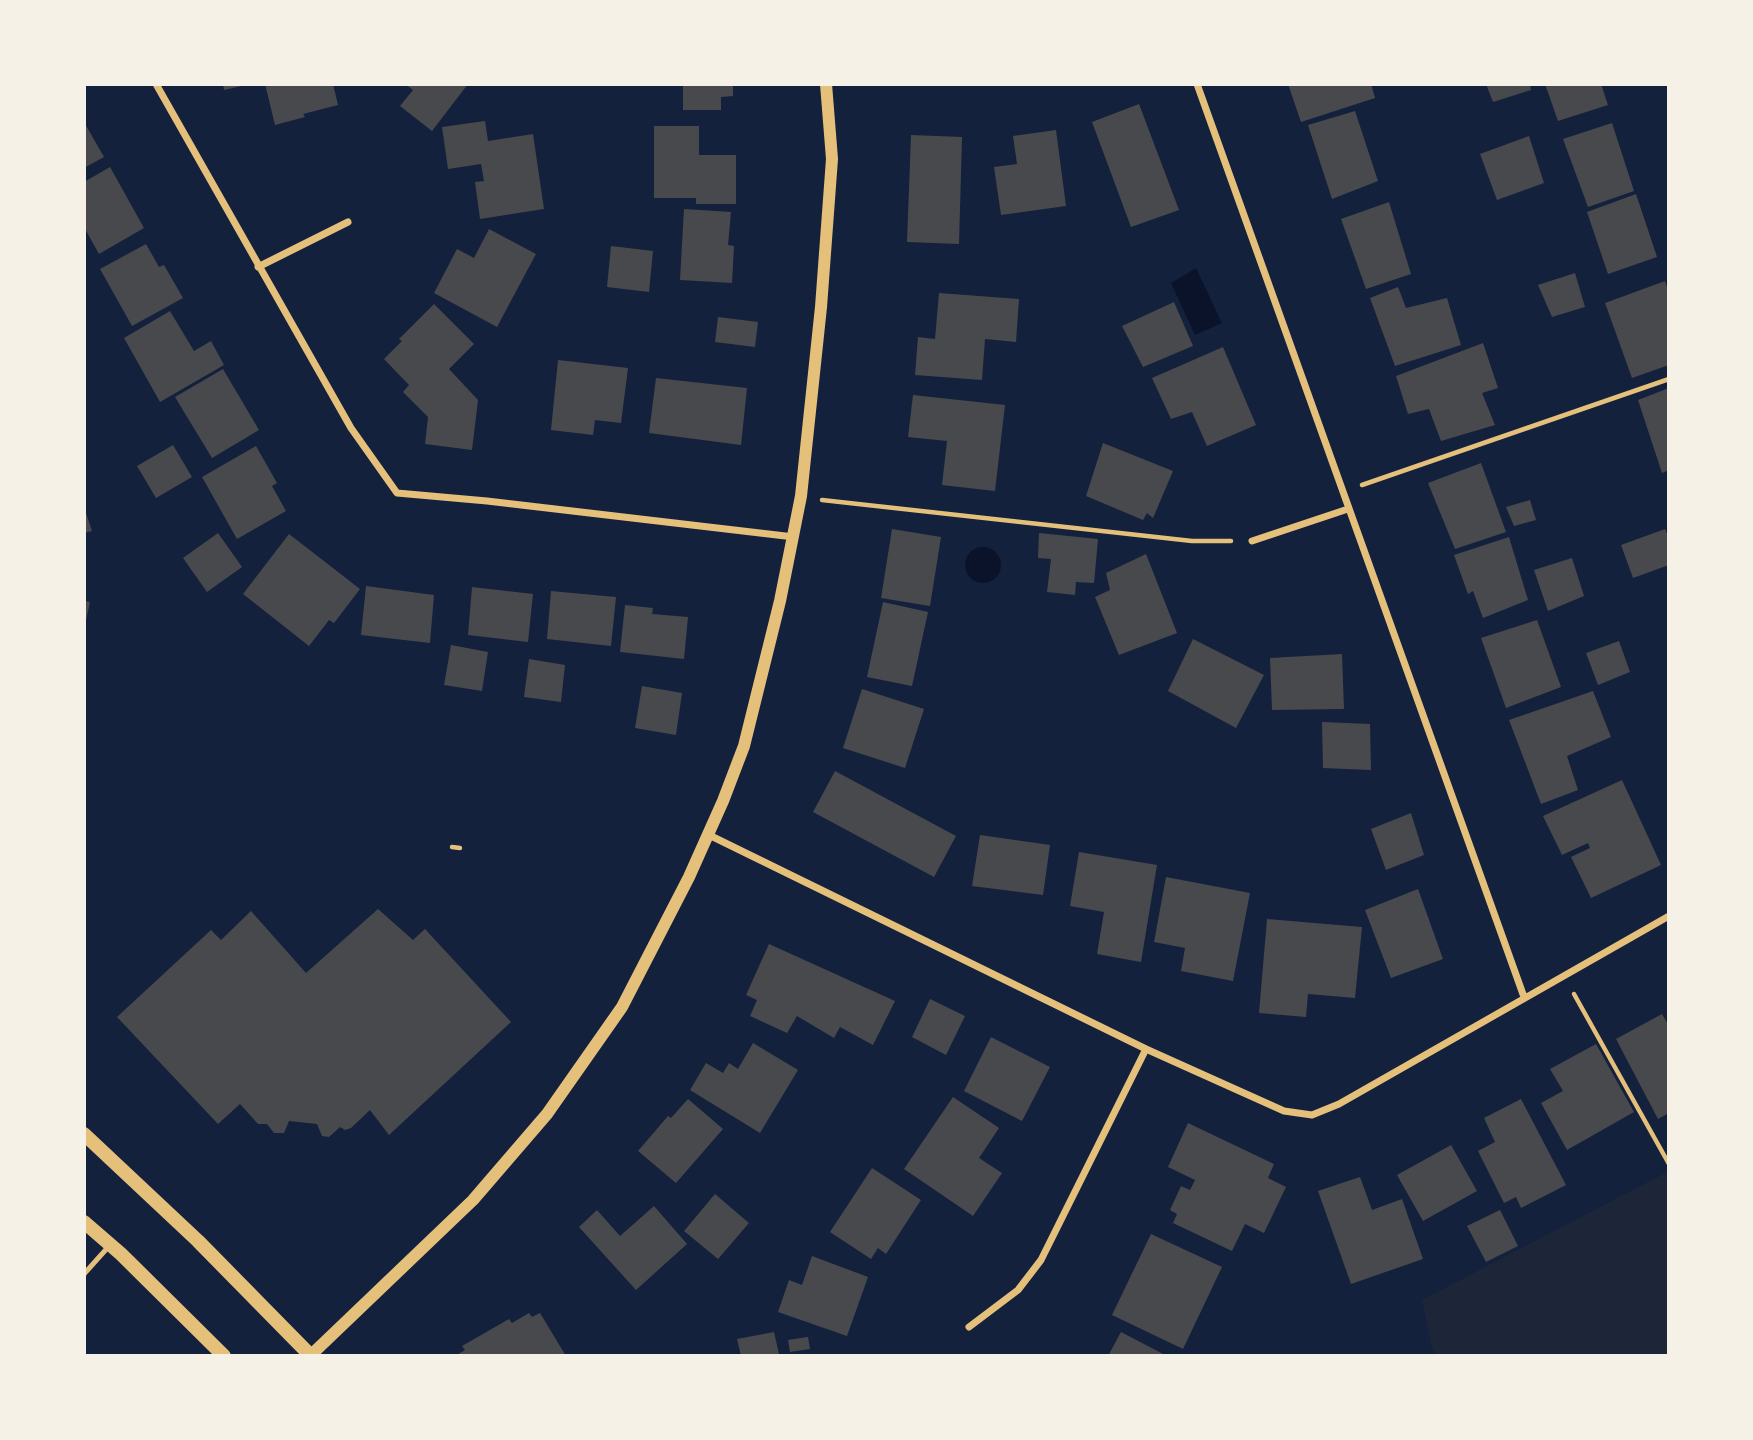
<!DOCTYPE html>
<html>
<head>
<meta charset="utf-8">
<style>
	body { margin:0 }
	#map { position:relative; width:1753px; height:1440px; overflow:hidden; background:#14213d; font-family:Spectral,serif }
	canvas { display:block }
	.frame { position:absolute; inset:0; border:86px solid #f6f1e7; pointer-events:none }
</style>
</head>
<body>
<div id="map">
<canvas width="1753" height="1440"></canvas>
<div class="frame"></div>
</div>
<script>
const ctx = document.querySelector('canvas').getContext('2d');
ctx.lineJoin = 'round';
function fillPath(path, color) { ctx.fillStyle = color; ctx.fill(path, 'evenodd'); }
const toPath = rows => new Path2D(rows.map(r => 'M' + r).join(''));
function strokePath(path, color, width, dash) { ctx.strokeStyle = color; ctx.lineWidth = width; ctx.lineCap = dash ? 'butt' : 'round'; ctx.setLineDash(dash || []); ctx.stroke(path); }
fillPath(toPath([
	[1669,1171,1669,1356,1434,1356,1422,1300]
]), '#1d2539');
fillPath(toPath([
	[1196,268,1222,323,1195,335,1171,283],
	'965 565a18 18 0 1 1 36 0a18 18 0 1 1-36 0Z'
]), '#0b132b');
fillPath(toPath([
	[223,84,246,84,246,85,224,90],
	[265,84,333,84,338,105,303,114,305,117,275,125],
	[405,84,468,84,432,131,400,106,413,90],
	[683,84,733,84,733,96,721,97,721,110,683,110],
	[1288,84,1371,84,1375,98,1301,122],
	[1486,84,1530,84,1531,90,1493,102],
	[1545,84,1601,84,1608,105,1558,121],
	[1139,104,1179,210,1131,227,1092,122],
	[1355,111,1378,181,1332,199,1308,125],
	[485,121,488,141,533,134,544,209,480,219,475,182,484,181,481,164,448,169,442,127],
	[84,122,104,157,84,168],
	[1612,123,1634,191,1588,207,1563,139],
	[654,126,699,126,699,155,736,155,736,204,696,204,696,198,654,198],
	[1056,130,1066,206,1001,215,994,167,1017,164,1013,136],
	[911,135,962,137,959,244,907,242],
	[1529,136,1544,183,1497,200,1480,154],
	[110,167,144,228,99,254,84,227,84,182],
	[1636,194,1657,257,1608,274,1587,212],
	[1389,202,1411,274,1366,289,1341,219],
	[684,209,731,212,728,245,734,246,732,283,680,280],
	[489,229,536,254,497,327,434,293,457,249,474,258],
	[146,244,159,267,164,265,183,298,132,326,100,269],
	[611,246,653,251,649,292,607,287],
	[1575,273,1585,307,1552,317,1538,285],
	[1665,281,1669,293,1669,365,1632,378,1605,303],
	[1398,287,1406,308,1447,298,1461,345,1395,366,1370,298],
	[939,293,1019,299,1016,342,985,339,982,380,915,375,918,337,935,339],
	[1174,302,1193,346,1143,367,1122,326],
	[434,304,474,344,449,369,478,400,472,450,425,444,428,417,403,392,409,385,384,359,402,341,399,339],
	[170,311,194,351,211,341,224,365,160,402,124,338],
	[718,317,758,322,755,347,715,342],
	[1483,343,1498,388,1482,393,1495,425,1441,441,1429,409,1408,414,1396,376],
	[1223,347,1256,425,1207,446,1192,412,1171,419,1152,378],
	[558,360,628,368,621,423,595,420,593,435,551,430],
	[223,369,259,430,212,458,175,397],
	[656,378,747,388,741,445,649,433],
	[1669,388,1669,470,1662,473,1638,400],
	[913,395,1005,405,995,491,942,485,947,441,908,437],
	[1103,443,1173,471,1153,518,1147,513,1143,520,1086,496],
	[173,445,192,477,156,498,137,466],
	[256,446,277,483,272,486,286,511,237,539,202,477],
	[1481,463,1506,532,1455,549,1428,483],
	[1530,500,1536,520,1514,526,1506,507],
	[84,507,92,531,84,533],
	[892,529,941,537,930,606,881,598],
	[1665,529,1669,538,1669,565,1633,578,1621,545],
	[218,533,242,567,207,592,183,558],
	[1039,533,1098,539,1094,583,1076,582,1075,595,1047,592,1051,559,1038,558],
	[289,534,360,589,334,623,329,620,309,646,243,594],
	[1509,537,1528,600,1483,618,1473,591,1468,594,1454,555],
	[1146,554,1177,633,1119,655,1095,597,1110,590,1106,573],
	[1572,558,1584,596,1548,611,1534,570],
	[366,586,434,595,430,643,361,635],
	[472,587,533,594,528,642,468,635],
	[551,591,616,597,611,646,547,639],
	[84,601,90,602,85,625,84,625],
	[883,602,928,612,912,686,867,677],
	[625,605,653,608,652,614,688,617,684,659,620,652],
	[1537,620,1561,687,1506,708,1481,638],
	[1193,639,1264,675,1236,728,1168,691],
	[1619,641,1630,672,1598,685,1586,653],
	[451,645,488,652,482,691,444,685],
	[1342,654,1344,709,1272,710,1270,658],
	[529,659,565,665,561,702,524,697],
	[642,686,682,693,676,735,635,728],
	[862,689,924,709,905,768,843,748],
	[1593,691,1611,737,1567,756,1578,790,1541,804,1509,720],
	[1322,722,1370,724,1371,770,1323,768],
	[835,771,956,836,934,877,813,812],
	[1622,780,1661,865,1591,898,1571,857,1590,848,1588,843,1562,855,1543,816],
	[1411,813,1424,855,1386,870,1371,829],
	[980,835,1050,845,1043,895,972,886],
	[1079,852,1157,865,1141,962,1097,954,1104,912,1070,906],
	[1166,877,1250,893,1233,981,1181,971,1185,948,1154,942],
	[1418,889,1443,959,1391,978,1365,910],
	[378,909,413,940,425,929,511,1022,389,1135,370,1110,351,1128,345,1130,340,1127,329,1137,322,1136,317,1124,289,1121,284,1133,274,1133,267,1124,258,1124,240,1104,218,1124,117,1017,211,930,221,940,251,911,306,973],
	[1267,919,1362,927,1355,998,1308,994,1306,1017,1259,1013],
	[769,944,895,1001,873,1045,840,1027,834,1038,797,1016,787,1033,750,1016,757,1000,746,995],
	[930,999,965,1016,946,1055,912,1037],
	[1662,1014,1669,1026,1669,1113,1658,1119,1616,1039],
	[991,1037,1050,1067,1022,1121,964,1091],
	[753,1043,798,1070,760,1133,690,1090,706,1063,723,1073,729,1063,738,1069],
	[1596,1044,1634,1112,1567,1150,1541,1103,1563,1091,1550,1069],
	[953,1097,999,1128,979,1158,1002,1173,973,1216,904,1169],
	[688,1099,723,1129,676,1183,638,1151,668,1116,671,1118],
	[1521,1099,1566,1185,1521,1208,1516,1197,1504,1203,1478,1151,1495,1142,1484,1118],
	[1188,1123,1274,1164,1268,1178,1286,1187,1264,1233,1245,1224,1232,1251,1173,1223,1177,1214,1170,1210,1181,1186,1190,1190,1195,1180,1168,1167],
	[1451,1145,1477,1191,1423,1221,1397,1175],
	[872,1168,921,1200,886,1254,878,1248,871,1259,830,1232],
	[1360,1177,1372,1210,1402,1199,1423,1259,1351,1284,1318,1191],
	[715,1194,749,1223,718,1259,684,1231],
	[654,1206,687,1244,636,1290,579,1227,597,1210,620,1236],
	[1500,1210,1518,1246,1486,1262,1467,1226],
	[1151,1234,1222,1267,1183,1349,1112,1315],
	[812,1256,868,1277,847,1336,778,1312,789,1280,802,1285],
	[529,1313,532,1317,540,1313,566,1356,455,1356,465,1350,462,1346,509,1319,512,1323],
	[774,1332,779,1354,741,1356,737,1339],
	[1121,1332,1167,1356,1108,1356],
	[808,1337,810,1349,790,1352,788,1340]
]), '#48494c');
strokePath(toPath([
	[1362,485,1669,379],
	[822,500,1192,541,1231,541],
	[452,847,460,848],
	[1574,994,1669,1164]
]), '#e5c07b', 4.5);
strokePath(toPath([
	[84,1274,110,1245]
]), '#e5c07b', 5);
strokePath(toPath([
	[156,84,351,428,397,493,487,501,794,537],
	[1197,84,1524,997],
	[258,267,348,222],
	[1252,541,1348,509],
	[709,835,1146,1049,1284,1111,1312,1115,1339,1104,1669,916],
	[969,1327,1018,1290,1041,1260,1146,1049]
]), '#e5c07b', 7);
strokePath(toPath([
	[310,1356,473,1200,547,1114,622,1007,689,877,723,801,744,746,780,601,801,496,821,307,832,159,826,84]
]), '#e5c07b', 12);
strokePath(toPath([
	[84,1134,198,1241,311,1356],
	[84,1222,121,1254,224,1356]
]), '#e5c07b', 14);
</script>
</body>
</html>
